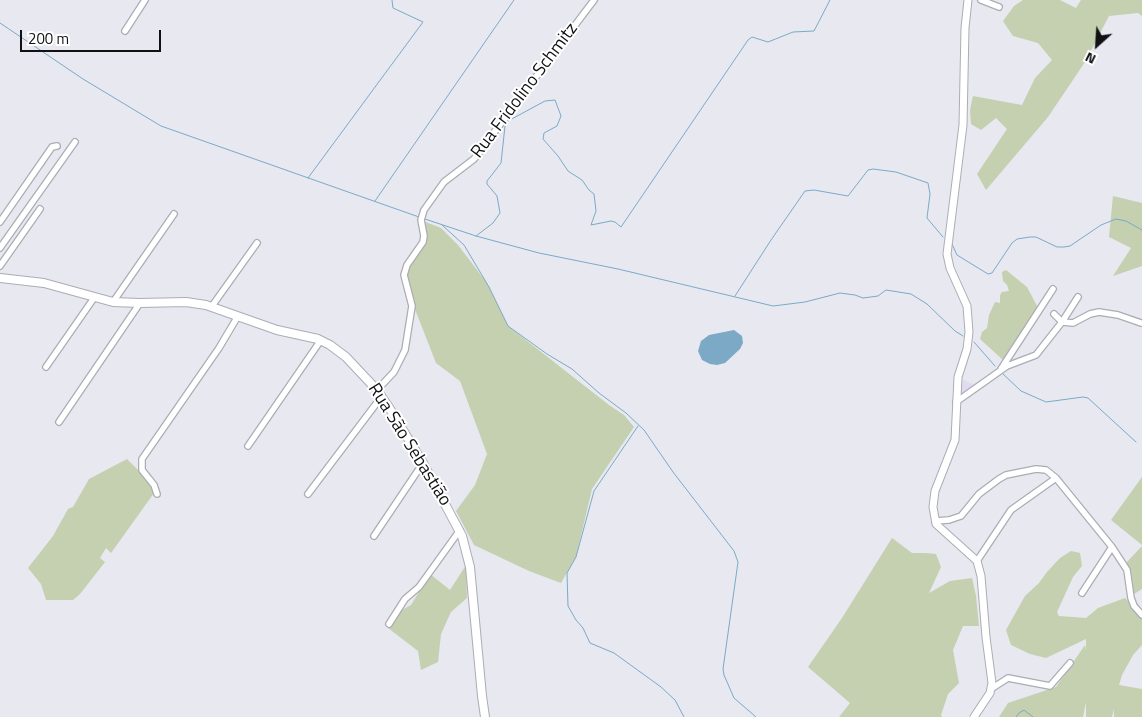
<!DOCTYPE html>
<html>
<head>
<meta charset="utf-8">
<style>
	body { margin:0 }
	#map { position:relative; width:1142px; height:717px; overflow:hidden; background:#e7e8f0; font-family:"Titillium Web",sans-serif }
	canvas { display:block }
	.north { position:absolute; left:1072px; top:20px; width:50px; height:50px; -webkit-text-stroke:4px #fff; paint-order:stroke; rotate:206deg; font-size:14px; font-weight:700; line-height:20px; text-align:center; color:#111114 }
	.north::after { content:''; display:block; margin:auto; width:18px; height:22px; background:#111114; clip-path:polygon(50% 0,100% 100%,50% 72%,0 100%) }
	.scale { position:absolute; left:20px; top:30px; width:141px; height:22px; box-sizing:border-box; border:2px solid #111114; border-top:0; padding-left:6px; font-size:15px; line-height:18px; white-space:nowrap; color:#111114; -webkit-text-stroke:4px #fff; paint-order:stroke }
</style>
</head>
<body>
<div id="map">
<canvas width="1142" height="717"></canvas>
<div class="north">N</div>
<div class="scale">200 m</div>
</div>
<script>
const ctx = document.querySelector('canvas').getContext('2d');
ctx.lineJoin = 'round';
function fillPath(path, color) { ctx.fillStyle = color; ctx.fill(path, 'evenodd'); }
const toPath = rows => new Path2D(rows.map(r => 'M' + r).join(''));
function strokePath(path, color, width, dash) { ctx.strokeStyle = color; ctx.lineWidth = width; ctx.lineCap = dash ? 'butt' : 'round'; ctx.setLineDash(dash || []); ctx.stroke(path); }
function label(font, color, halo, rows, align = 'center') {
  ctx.font = font + ' "Titillium Web",sans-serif'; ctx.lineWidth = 4; ctx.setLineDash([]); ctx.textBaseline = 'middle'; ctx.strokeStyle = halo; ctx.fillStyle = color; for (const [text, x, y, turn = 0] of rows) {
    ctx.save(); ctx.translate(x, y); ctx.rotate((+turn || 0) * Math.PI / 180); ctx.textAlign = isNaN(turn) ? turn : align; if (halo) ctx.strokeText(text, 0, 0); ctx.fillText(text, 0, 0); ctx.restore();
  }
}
fillPath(toPath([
	[959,378,977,386,962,397,958,395]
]), '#e0dbf1');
fillPath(toPath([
	[1023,0,1060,0,1076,8,1081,0,1142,0,1142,16,1138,13,1109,16,1085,62,1048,117,986,190,977,174,1007,129,996,118,981,130,971,124,970,110,973,96,1022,105,1035,78,1052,60,1038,43,1013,36,1003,21,1014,6],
	[1113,196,1142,203,1142,266,1113,276,1131,248,1109,237],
	[423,221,441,228,458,245,487,283,508,326,609,405,624,415,634,427,592,489,576,557,561,583,529,571,474,545,456,511,475,485,487,454,460,381,436,363,404,281,404,275,420,247],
	[1006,270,1027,287,1038,308,1003,360,980,339,982,332,987,328,989,315,995,302,1000,303,1000,295,1002,292,1009,291,1007,285,1003,281,1002,272],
	[127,459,146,478,154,493,111,553,106,548,100,558,105,562,80,594,73,600,46,600,41,584,28,568,53,536,68,509,73,507,89,479],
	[1142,477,1142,545,1111,520],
	[892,538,912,553,925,553,936,554,941,567,929,593,950,581,972,578,976,596,979,626,963,626,953,650,959,683,948,694,941,715,942,717,839,717,850,703,808,667,842,618],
	[1142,546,1142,589,1134,594,1129,569,1126,563],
	[1071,551,1080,553,1082,566,1073,577,1057,612,1059,616,1086,618,1098,608,1125,598,1142,614,1142,645,1133,655,1122,675,1119,685,1142,689,1142,717,1114,717,1114,709,1112,717,1086,717,1086,702,1083,717,999,717,1008,703,1056,687,1085,645,1086,651,1086,639,1046,658,1030,654,1011,645,1006,630,1025,596,1039,583,1047,572,1060,558],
	[466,565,467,598,451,612,441,634,438,662,421,670,418,651,388,628,400,611,411,605,430,574,450,590]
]), '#c4d0b0');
fillPath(toPath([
	[734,330,742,336,743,343,740,349,725,363,717,365,710,364,702,360,698,351,701,341,709,335]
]), '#7ba9c6');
strokePath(toPath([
	[0,23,83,79,161,126,419,217],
	[308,178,423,22,393,8,392,0],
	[375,201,514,0],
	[425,219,476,236,539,253,618,269,773,306,805,302,840,293,855,295,863,298,878,296,886,290,911,294,927,304,955,331,963,336],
	[442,225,464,245,489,287,508,326,547,354,572,369,599,393,626,413,644,430,673,472,734,551,738,562,723,669,724,675,734,698,756,717],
	[476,236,493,223,500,213,497,196,487,184,487,181,501,163,505,126,508,121,545,101,555,100,561,116,557,126,544,133,543,139,558,156,568,171,582,180,589,190,594,194,596,211,591,225,611,221,615,222,621,227,748,40,752,37,768,42,793,32,814,31,830,0],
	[951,242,957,255,988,274,992,273,1012,243,1017,239,1030,237,1036,237,1057,247,1064,247,1070,246,1101,225,1116,219,1126,221,1142,230],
	[735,296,771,240,805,191,814,190,848,196,868,170,873,169,896,172,928,183,930,194,927,218,943,237],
	[974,342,995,366],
	[1002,373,1021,391,1046,402,1083,397,1088,398,1136,442],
	[638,426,594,491,576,557,567,573,568,606,576,620,583,628,590,643,614,653,661,687,675,700,684,717],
	[1016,717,1019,713,1024,710,1033,717]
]), '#7ba9c6', 1);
const minor = toPath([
	[981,0,999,7],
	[125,31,145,0],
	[0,222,52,147,57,146],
	[0,248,75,142],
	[0,266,40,209],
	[113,302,174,214],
	[212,306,257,243],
	[1054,314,1062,322,1078,297],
	[46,367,94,298],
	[1001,369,1053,289],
	[377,390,394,372,405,350,412,306,404,275,407,265,423,242,424,236,421,220,424,210,444,182,474,159,594,0],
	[956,402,1007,366,1036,355,1062,322,1073,323,1090,314,1099,312,1118,315,1141,323],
	[59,422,140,303],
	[248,446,321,340],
	[157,494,154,485,142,470,142,459,219,348,238,316],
	[308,494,382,396],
	[935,521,949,520,961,516,979,494,999,479,1006,475,1036,469,1046,470,1056,478,1112,547,1127,570,1131,598,1134,606,1142,615],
	[374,536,423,463],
	[977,561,1011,510,1056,478],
	[1082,593,1112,547],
	[389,624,405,599,419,587,460,530],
	[991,689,1008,678,1050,686,1070,663]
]);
const tertiary = toPath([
	[968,0,965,28,963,125,947,254,950,268,967,306,969,332,967,349,958,377,955,440,935,491,933,507,936,524,977,561,981,576,986,637,992,683,990,693,974,717]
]);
const secondary = toPath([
	[0,278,44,283,113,302,140,303,186,302,206,305,277,330,318,339,330,345,346,357,377,390,390,409,423,463,462,536,470,567,482,696,485,717]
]);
strokePath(minor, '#acacb5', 8);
strokePath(tertiary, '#acacb5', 9);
strokePath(secondary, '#acacb5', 10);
strokePath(minor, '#fff', 5.5);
strokePath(tertiary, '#fff', 7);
strokePath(secondary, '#fff', 8);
label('18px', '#111114', '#fff', [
	["Rua Fridolino Schmitz",525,91,-53],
	["Rua São Sebastião",409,445,58]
]);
</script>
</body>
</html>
